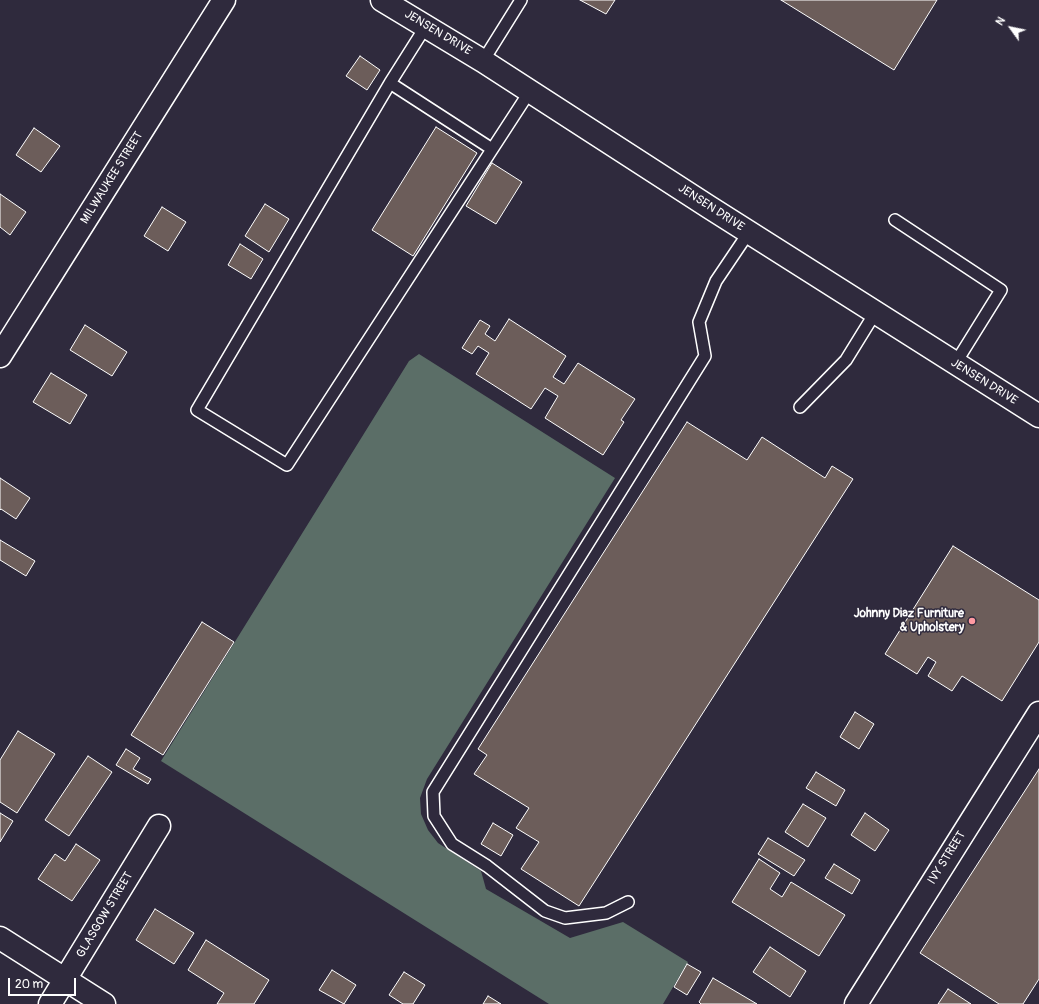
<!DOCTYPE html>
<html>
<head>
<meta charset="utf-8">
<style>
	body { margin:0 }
	#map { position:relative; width:1039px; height:1004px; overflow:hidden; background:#2f2a3d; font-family:Pangolin,sans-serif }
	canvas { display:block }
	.north { position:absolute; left:991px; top:8px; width:40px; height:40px; -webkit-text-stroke:3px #2f2a3d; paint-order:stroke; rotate:303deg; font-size:11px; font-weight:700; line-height:16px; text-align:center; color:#fff }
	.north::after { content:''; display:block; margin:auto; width:14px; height:18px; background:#fff; clip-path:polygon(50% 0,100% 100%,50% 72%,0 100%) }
	.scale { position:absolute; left:8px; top:978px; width:68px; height:18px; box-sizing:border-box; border:2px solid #fff; border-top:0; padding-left:5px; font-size:12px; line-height:14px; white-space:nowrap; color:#fff; -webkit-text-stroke:3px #2f2a3d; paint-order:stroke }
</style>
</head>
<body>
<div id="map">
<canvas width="1039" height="1004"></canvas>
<div class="north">N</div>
<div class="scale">20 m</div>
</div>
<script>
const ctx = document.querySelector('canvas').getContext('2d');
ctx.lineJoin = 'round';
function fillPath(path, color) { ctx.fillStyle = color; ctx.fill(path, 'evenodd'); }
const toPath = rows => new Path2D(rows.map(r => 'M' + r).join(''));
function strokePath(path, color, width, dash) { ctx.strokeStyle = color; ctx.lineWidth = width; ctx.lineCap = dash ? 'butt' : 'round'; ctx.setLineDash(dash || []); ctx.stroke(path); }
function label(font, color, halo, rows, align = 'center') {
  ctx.font = font + ' Pangolin,sans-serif'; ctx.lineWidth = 3; ctx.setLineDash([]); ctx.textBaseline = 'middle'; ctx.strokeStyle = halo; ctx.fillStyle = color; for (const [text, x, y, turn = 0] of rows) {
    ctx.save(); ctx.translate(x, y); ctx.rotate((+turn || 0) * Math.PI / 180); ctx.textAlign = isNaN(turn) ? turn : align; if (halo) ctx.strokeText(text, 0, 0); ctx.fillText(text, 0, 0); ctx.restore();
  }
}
fillPath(toPath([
	[419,354,615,478,427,779,420,798,421,814,428,830,438,843,481,871,486,889,570,938,623,922,688,962,663,1004,549,1004,161,761,409,361]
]), '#5b6e67');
const building = toPath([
	[580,0,615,0,606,14,580,0],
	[781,0,937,0,894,70,781,0],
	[360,56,380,70,367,90,346,76,360,56],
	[436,127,477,153,413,256,372,230,436,127],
	[34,128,60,146,41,172,16,155,34,128],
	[492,163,522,182,496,224,466,206,492,163],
	[0,194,26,212,10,235,0,227,0,194],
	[265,204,289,219,269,252,245,236,265,204],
	[162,207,186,222,168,251,144,236,162,207],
	[240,244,263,259,251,279,228,265,240,244],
	[509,319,566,356,553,377,564,384,578,363,635,399,621,420,624,422,603,455,545,418,558,396,545,388,531,409,476,374,489,353,478,346,472,354,462,348,480,320,490,326,485,334,495,341,509,319],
	[85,325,127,352,112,376,70,350,85,325],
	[51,373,87,395,70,424,33,402,51,373],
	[687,422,747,460,762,437,825,478,832,466,853,479,579,906,521,869,539,842,516,828,529,808,474,774,487,755,478,749,687,422],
	[0,478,30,498,16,519,1,509,0,510,0,478],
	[0,540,35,561,26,576,0,560,0,540],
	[953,546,1039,600,1039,642,1002,701,962,676,952,691,928,676,936,662,928,657,917,674,885,654,953,546],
	[202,622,234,642,163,755,131,735,202,622],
	[855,712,874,724,859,749,840,737,855,712],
	[18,731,55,754,17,813,0,802,0,760,18,731],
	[126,749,140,758,133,769,151,779,148,784,116,765,126,749],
	[88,756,112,772,69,836,45,820,88,756],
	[1039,769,1039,979,1023,1004,999,1004,920,953,1039,769],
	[816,772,845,790,836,806,806,788,816,772],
	[803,804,826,818,808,847,785,832,803,804],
	[0,813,13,821,0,842,0,813],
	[865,813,889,830,875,851,851,835,865,813],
	[493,823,513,835,501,856,481,844,493,823],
	[768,838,805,860,794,876,758,854,768,838],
	[76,844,100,860,72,901,38,879,55,854,65,861,76,844],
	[759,859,780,873,770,889,782,897,791,882,845,915,819,956,732,902,759,859],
	[834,864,860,880,852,894,825,878,834,864],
	[155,909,194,933,174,964,136,940,155,909],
	[206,940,269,980,254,1004,217,1004,224,993,188,970,206,940],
	[770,947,806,971,790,997,753,972,770,947],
	[687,964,701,972,687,995,674,987,687,964],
	[332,970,356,985,344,1004,319,990,332,970],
	[404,972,425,985,413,1004,403,1004,389,995,404,972],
	[713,978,757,1004,701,1004,699,1002,713,978],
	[948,989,971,1004,938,1004,948,989],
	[488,996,501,1004,483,1004,488,996]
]);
fillPath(building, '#6c5d5a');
strokePath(building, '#fff', 1);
const service = toPath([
	[426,26,390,83,197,410,287,465,530,91],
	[483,61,521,0],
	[390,83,492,149],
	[895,220,1001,290,955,364],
	[800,407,846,360,875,313],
	[628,902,606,913,565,918,545,911,487,866,452,844,434,816,433,792,705,356,699,322,716,281,749,232]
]);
const minor = toPath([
	[0,356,224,0],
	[0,938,104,1004],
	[50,1004,159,826],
	[856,1004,1039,713]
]);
const secondary = toPath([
	[382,0,483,61,709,207,1039,416]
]);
strokePath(service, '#fff', 14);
strokePath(minor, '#fff', 25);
strokePath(secondary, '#fff', 25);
strokePath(service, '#2f2a3d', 11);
strokePath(minor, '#2f2a3d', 22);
strokePath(secondary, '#2f2a3d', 22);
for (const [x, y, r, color] of [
	[972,621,4,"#ff9aa2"]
]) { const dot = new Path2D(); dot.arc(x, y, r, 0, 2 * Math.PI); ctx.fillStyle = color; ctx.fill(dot); strokePath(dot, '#2f2a3d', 1.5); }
label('12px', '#fff', '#2f2a3d', [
	["JENSEN DRIVE",438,33,31],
	["MILWAUKEE STREET",112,178,-58],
	["JENSEN DRIVE",711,208,33],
	["JENSEN DRIVE",984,382,32],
	["IVY STREET",947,858,-58],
	["GLASGOW STREET",105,915,-59]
]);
label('bold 12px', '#fff', '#2f2a3d', [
	["Johnny Diaz Furniture",964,614],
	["& Upholstery",964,628]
], 'right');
</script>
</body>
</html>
